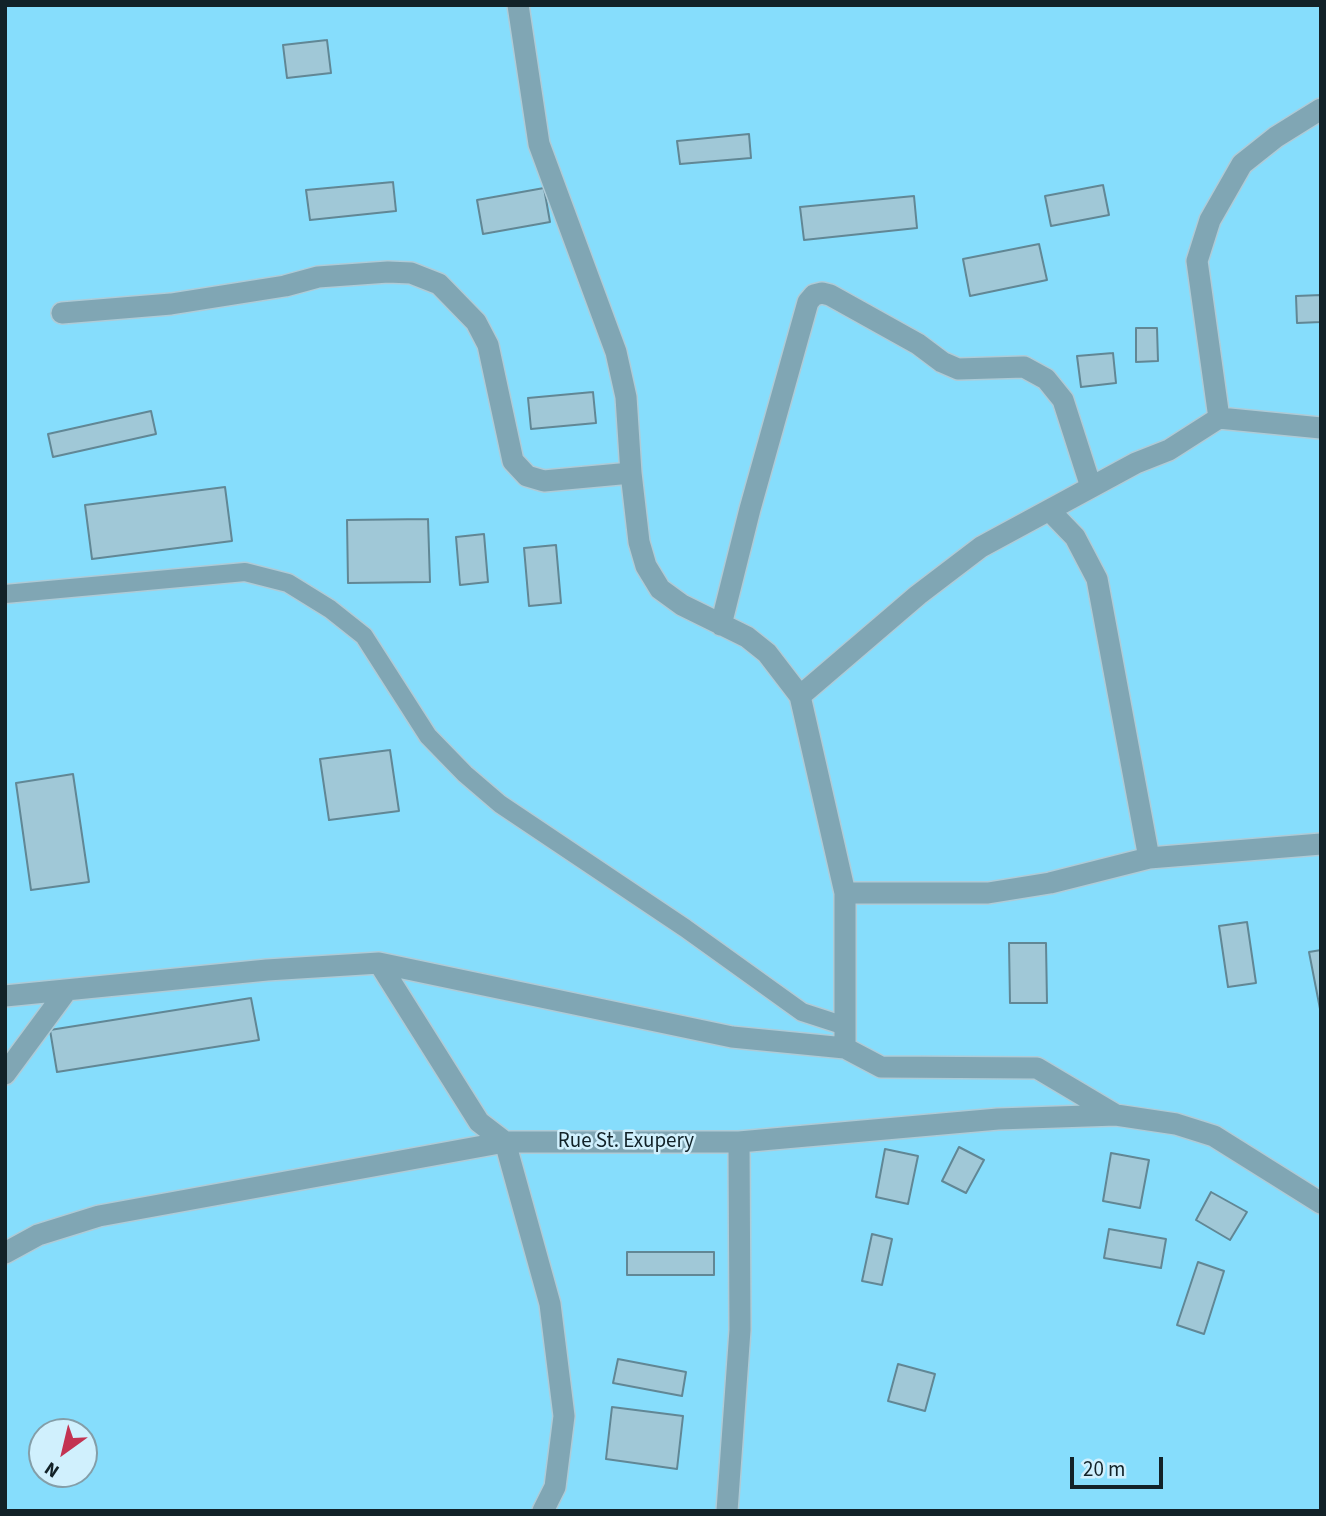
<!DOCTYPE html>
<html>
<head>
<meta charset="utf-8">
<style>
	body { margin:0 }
	#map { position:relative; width:1326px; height:1516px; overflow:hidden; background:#d0f0fd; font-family:"Source Sans 3",sans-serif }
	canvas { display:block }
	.frame { position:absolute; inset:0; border:7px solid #122228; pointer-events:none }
	.north { position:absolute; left:28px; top:1418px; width:70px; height:70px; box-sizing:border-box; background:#d0f0fd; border:2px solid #849ea8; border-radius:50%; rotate:214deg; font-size:19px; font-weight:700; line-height:28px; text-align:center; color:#122228 }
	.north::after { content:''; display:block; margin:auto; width:24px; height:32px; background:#c33352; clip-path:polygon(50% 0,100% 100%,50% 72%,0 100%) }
	.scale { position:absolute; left:1070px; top:1457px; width:93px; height:32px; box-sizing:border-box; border:4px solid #122228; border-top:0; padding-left:9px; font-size:21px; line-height:24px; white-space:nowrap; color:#122228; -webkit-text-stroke:5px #d0f0fd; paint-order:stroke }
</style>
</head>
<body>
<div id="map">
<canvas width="1326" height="1516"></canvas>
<div class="frame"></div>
<div class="north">N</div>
<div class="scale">20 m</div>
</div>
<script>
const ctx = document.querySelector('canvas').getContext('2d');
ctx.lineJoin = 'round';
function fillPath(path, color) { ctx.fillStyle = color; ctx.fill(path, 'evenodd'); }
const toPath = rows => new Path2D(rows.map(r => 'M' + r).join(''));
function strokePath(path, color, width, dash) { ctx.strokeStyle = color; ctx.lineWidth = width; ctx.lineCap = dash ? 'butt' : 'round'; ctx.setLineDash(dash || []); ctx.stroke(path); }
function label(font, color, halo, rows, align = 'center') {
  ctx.font = font + ' "Source Sans 3",sans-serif'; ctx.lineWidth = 5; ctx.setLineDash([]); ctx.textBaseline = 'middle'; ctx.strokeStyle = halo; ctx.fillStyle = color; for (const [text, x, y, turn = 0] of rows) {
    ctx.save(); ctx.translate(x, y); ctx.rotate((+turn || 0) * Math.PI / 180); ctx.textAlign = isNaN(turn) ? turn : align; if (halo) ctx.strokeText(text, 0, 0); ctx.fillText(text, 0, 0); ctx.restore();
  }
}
fillPath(toPath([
	[5,5,1321,5,1321,1511,5,1511],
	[42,1432,84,1432,84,1474,42,1474]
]), '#86ddfc');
const building = toPath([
	[327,40,331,73,287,78,283,45,327,40],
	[749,134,751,158,680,164,677,141,749,134],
	[393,182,396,211,310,220,306,190,393,182],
	[1103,185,1109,215,1051,226,1045,196,1103,185],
	[544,188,550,222,483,234,477,200,544,188],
	[914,196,917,228,804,240,800,207,914,196],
	[1039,244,1047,280,970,296,963,259,1039,244],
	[1321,295,1321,322,1297,323,1296,296,1321,295],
	[1136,328,1157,328,1158,361,1136,362,1136,328],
	[1113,353,1116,383,1081,387,1077,356,1113,353],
	[593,392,596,423,531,429,528,398,593,392],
	[151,411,156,434,53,457,48,434,151,411],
	[225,487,232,541,92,559,85,505,225,487],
	[428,519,430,582,348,583,347,520,428,519],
	[484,534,488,582,460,585,456,537,484,534],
	[556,545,561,603,529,606,524,548,556,545],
	[390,750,399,811,329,820,320,759,390,750],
	[73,774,89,882,31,890,16,783,73,774],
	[1247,922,1256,983,1228,987,1219,926,1247,922],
	[1009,943,1046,943,1047,1003,1010,1003,1009,943],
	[1321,950,1321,1014,1309,952,1321,950],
	[251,998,259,1040,57,1072,50,1030,251,998],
	[959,1147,984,1160,966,1193,942,1181,959,1147],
	[885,1149,918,1156,908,1204,876,1197,885,1149],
	[1111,1153,1149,1160,1140,1208,1103,1201,1111,1153],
	[1211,1192,1247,1212,1230,1240,1196,1220,1211,1192],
	[1109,1229,1166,1239,1161,1268,1104,1258,1109,1229],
	[872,1234,892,1239,882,1285,862,1281,872,1234],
	[627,1252,714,1252,714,1275,627,1275,627,1252],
	[1198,1262,1224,1271,1204,1334,1177,1325,1198,1262],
	[618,1359,686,1372,682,1396,613,1383,618,1359],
	[898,1364,935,1374,925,1411,888,1401,898,1364],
	[612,1407,683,1416,677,1469,606,1459,612,1407]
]);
fillPath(building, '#a0c8d7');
strokePath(building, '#618795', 2);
const lane = toPath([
	[5,594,245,572,288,583,330,609,364,636,428,736,465,774,500,804,685,928,802,1012,845,1026]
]);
const street = toPath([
	[518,5,539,144,616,352,626,397,631,473,639,542,646,566,660,589,682,605,747,637,767,653,800,696,845,893],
	[62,313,171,304,285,286,318,277,388,272,411,273,439,284,476,322,488,345,513,461,527,476,544,481,631,473],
	[1219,418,1197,261,1210,220,1242,164,1276,137,1321,109],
	[1049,510,1075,537,1097,579,1149,858],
	[721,625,750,509,808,302,814,295,822,293,830,295,918,344,942,362,958,369,1024,367,1046,379,1063,400,1091,487],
	[800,696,918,595,981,547,1136,463,1169,450,1219,418,1321,428],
	[379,963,479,1122,505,1142,739,1142,998,1119,1116,1115,1176,1124,1214,1136,1321,1203],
	[5,996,267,970,379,963,732,1037,845,1048,881,1067,1037,1068,1116,1115],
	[845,1048,845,893,988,893,1050,883,1149,858,1321,844],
	[5,1074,67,990],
	[5,1253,38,1235,99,1216,505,1142,550,1304,564,1416,555,1487,543,1511],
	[727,1511,740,1330,739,1142]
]);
strokePath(lane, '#aecbd7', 21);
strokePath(street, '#aecbd7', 24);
strokePath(lane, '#80a6b4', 18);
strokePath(street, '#80a6b4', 21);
label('21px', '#122228', '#d0f0fd', [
	["Rue St. Exupery",626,1142]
]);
</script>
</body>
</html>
